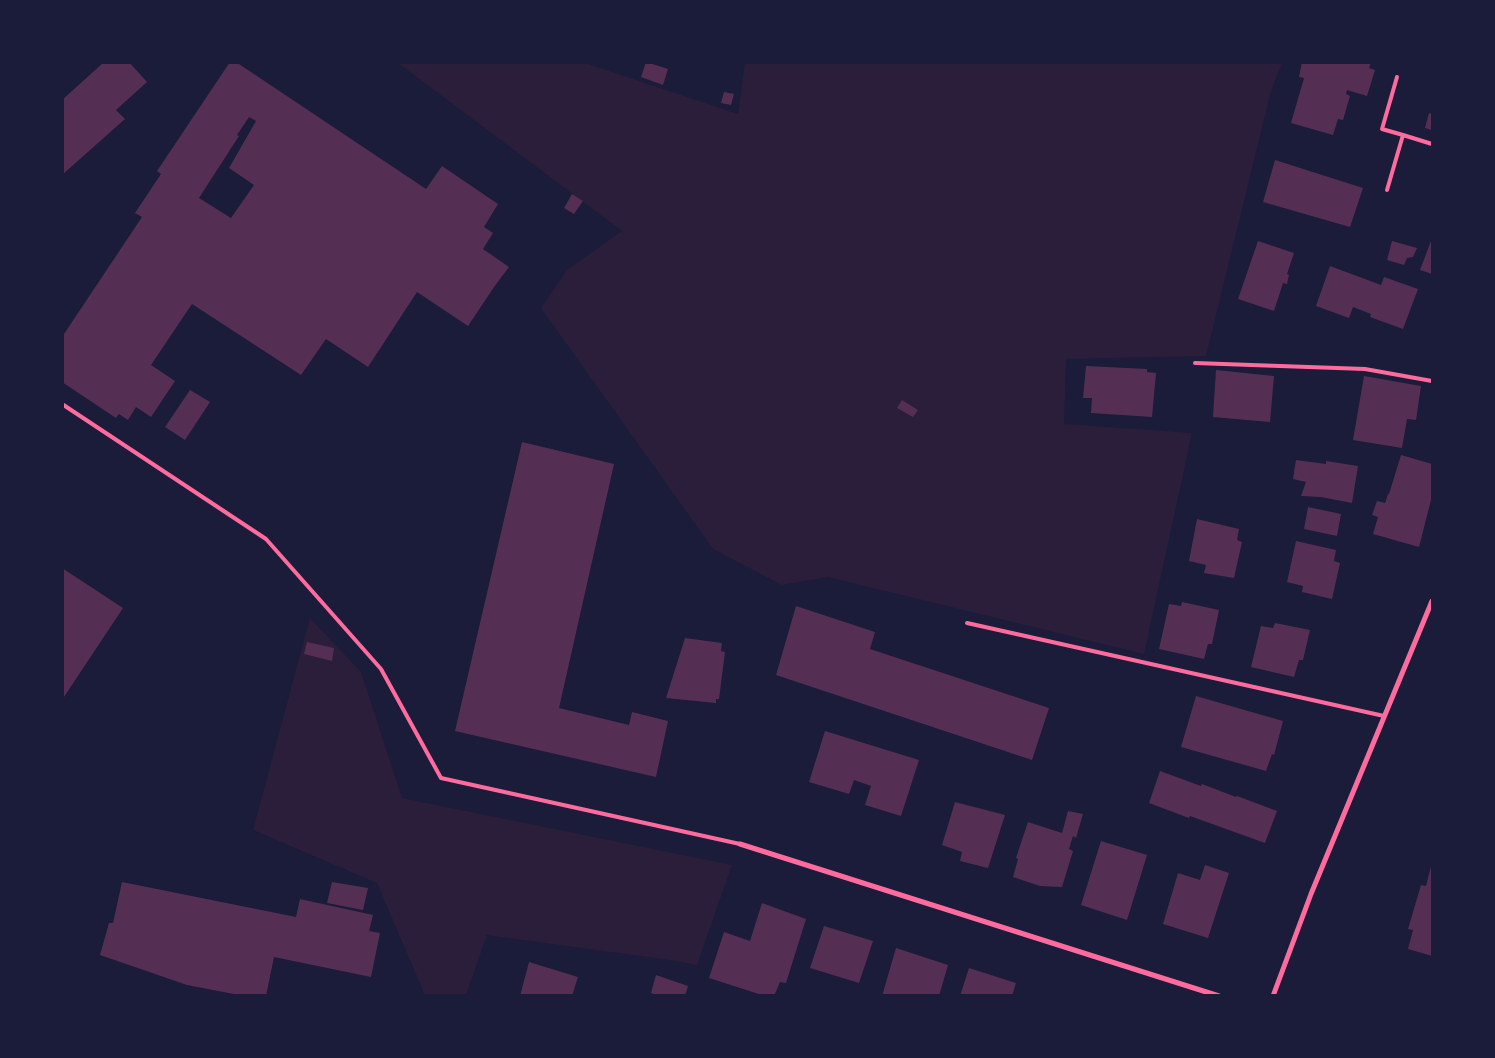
<!DOCTYPE html>
<html>
<head>
<meta charset="utf-8">
<style>
	body { margin:0 }
	#map { position:relative; width:1495px; height:1058px; overflow:hidden; background:#1b1b3a; font-family:"Sofia Sans Condensed",sans-serif }
	canvas { display:block }
	.frame { position:absolute; inset:0; border:64px solid #1b1b3a; pointer-events:none }
</style>
</head>
<body>
<div id="map">
<canvas width="1495" height="1058"></canvas>
<div class="frame"></div>
</div>
<script>
const ctx = document.querySelector('canvas').getContext('2d');
ctx.lineJoin = 'round';
function fillPath(path, color) { ctx.fillStyle = color; ctx.fill(path, 'evenodd'); }
const toPath = rows => new Path2D(rows.map(r => 'M' + r).join(''));
function strokePath(path, color, width, dash) { ctx.strokeStyle = color; ctx.lineWidth = width; ctx.lineCap = dash ? 'butt' : 'round'; ctx.setLineDash(dash || []); ctx.stroke(path); }
fillPath(toPath([
	[398,63,585,63,738,114,745,63,1282,63,1271,91,1206,356,1066,359,1064,424,1192,433,1144,654,828,577,782,585,713,549,541,308,567,270,622,231],
	[310,618,361,672,402,798,732,865,697,965,670,960,487,935,466,995,425,995,377,883,253,830]
]), '#2a1e3b');
fillPath(toPath([
	[104,62,129,62,147,82,116,110,125,119,62,175,62,100],
	[230,62,236,62,426,189,442,166,498,204,484,227,493,233,483,249,509,267,494,287,468,326,417,292,368,367,326,339,301,375,192,304,151,365,175,381,151,417,136,407,128,420,119,414,116,418,62,382,62,337,142,217,135,213,161,174,157,171],
	[249,117,256,121,229,168,254,185,231,218,199,198,239,136,237,135],
	[646,62,668,69,663,85,641,77],
	[1302,62,1371,62,1369,68,1375,70,1367,96,1347,90,1346,94,1350,96,1343,120,1338,119,1333,135,1291,123,1304,78,1299,77],
	[724,92,734,94,731,105,721,103],
	[1429,113,1432,114,1432,130,1425,128],
	[1275,160,1363,188,1350,227,1263,202],
	[572,194,583,201,574,214,564,208],
	[1258,241,1294,253,1287,274,1289,275,1287,284,1283,283,1274,311,1238,299],
	[1392,241,1417,248,1413,257,1407,258,1404,265,1387,260],
	[1431,241,1432,241,1432,274,1420,270],
	[1330,266,1381,285,1384,277,1418,289,1403,329,1370,317,1371,314,1353,307,1349,318,1316,306],
	[1086,366,1147,369,1147,372,1156,373,1152,417,1091,413,1092,398,1083,398],
	[1216,370,1274,376,1270,422,1213,417],
	[1364,376,1421,386,1416,420,1407,419,1402,448,1353,440],
	[190,390,210,402,185,440,165,427],
	[902,400,918,410,913,417,897,408],
	[522,442,614,464,559,708,629,725,632,712,668,721,656,777,455,731],
	[1401,455,1432,464,1432,496,1419,547,1373,534,1378,517,1372,515,1377,501,1385,503,1388,494,1389,494],
	[1296,460,1326,464,1326,461,1358,466,1352,503,1321,497,1301,496,1306,482,1293,479],
	[1308,507,1341,514,1337,536,1304,529],
	[1197,519,1239,529,1237,540,1242,542,1234,578,1204,573,1206,565,1189,561],
	[1296,541,1336,550,1334,561,1340,563,1332,599,1302,592,1303,586,1287,582],
	[62,568,123,608,62,700],
	[1182,602,1219,610,1212,644,1208,644,1204,659,1159,649,1169,604,1181,606],
	[796,606,875,632,870,649,1049,708,1032,760,776,675],
	[1275,623,1310,630,1303,660,1299,660,1294,677,1251,667,1261,626,1273,628],
	[685,638,722,643,721,651,725,652,719,699,716,699,716,703,666,698],
	[307,642,334,648,332,661,304,654],
	[1196,696,1283,721,1274,755,1272,754,1266,771,1181,747],
	[825,731,919,760,901,816,865,805,871,786,854,780,849,794,809,782],
	[1160,771,1201,786,1202,784,1236,797,1237,796,1277,811,1265,843,1190,816,1189,818,1149,803],
	[955,802,1005,815,988,868,960,861,962,852,942,845],
	[1068,811,1083,814,1076,838,1073,836,1069,849,1073,851,1062,887,1040,886,1013,877,1018,859,1016,858,1028,822,1062,833],
	[1101,841,1147,855,1127,920,1081,905],
	[1432,862,1432,956,1408,949,1413,930,1408,929,1421,885,1426,886],
	[1205,865,1229,873,1208,938,1163,924,1178,873,1200,880],
	[122,882,296,917,300,899,373,915,369,931,380,933,371,977,274,957,266,996,244,996,187,985,100,955,109,923,113,923],
	[332,882,368,888,363,910,327,903],
	[762,903,806,919,786,983,780,982,774,996,765,996,709,978,724,932,750,941],
	[824,926,873,941,859,983,810,968],
	[896,948,948,965,939,996,882,996],
	[529,962,578,977,572,996,520,996],
	[969,968,1016,983,1012,996,960,996],
	[656,975,688,986,685,996,660,996,651,993]
]), '#542f53');
strokePath(toPath([
	[1397,77,1382,129,1403,135],
	[1387,190,1403,135,1432,144],
	[1195,363,1365,369,1432,381],
	[62,404,266,539,381,669,441,778,740,844],
	[967,623,1384,716]
]), '#ff6b9d', 4);
strokePath(toPath([
	[740,844,1219,996],
	[1273,996,1311,894,1432,601]
]), '#ff6b9d', 5);
</script>
</body>
</html>
